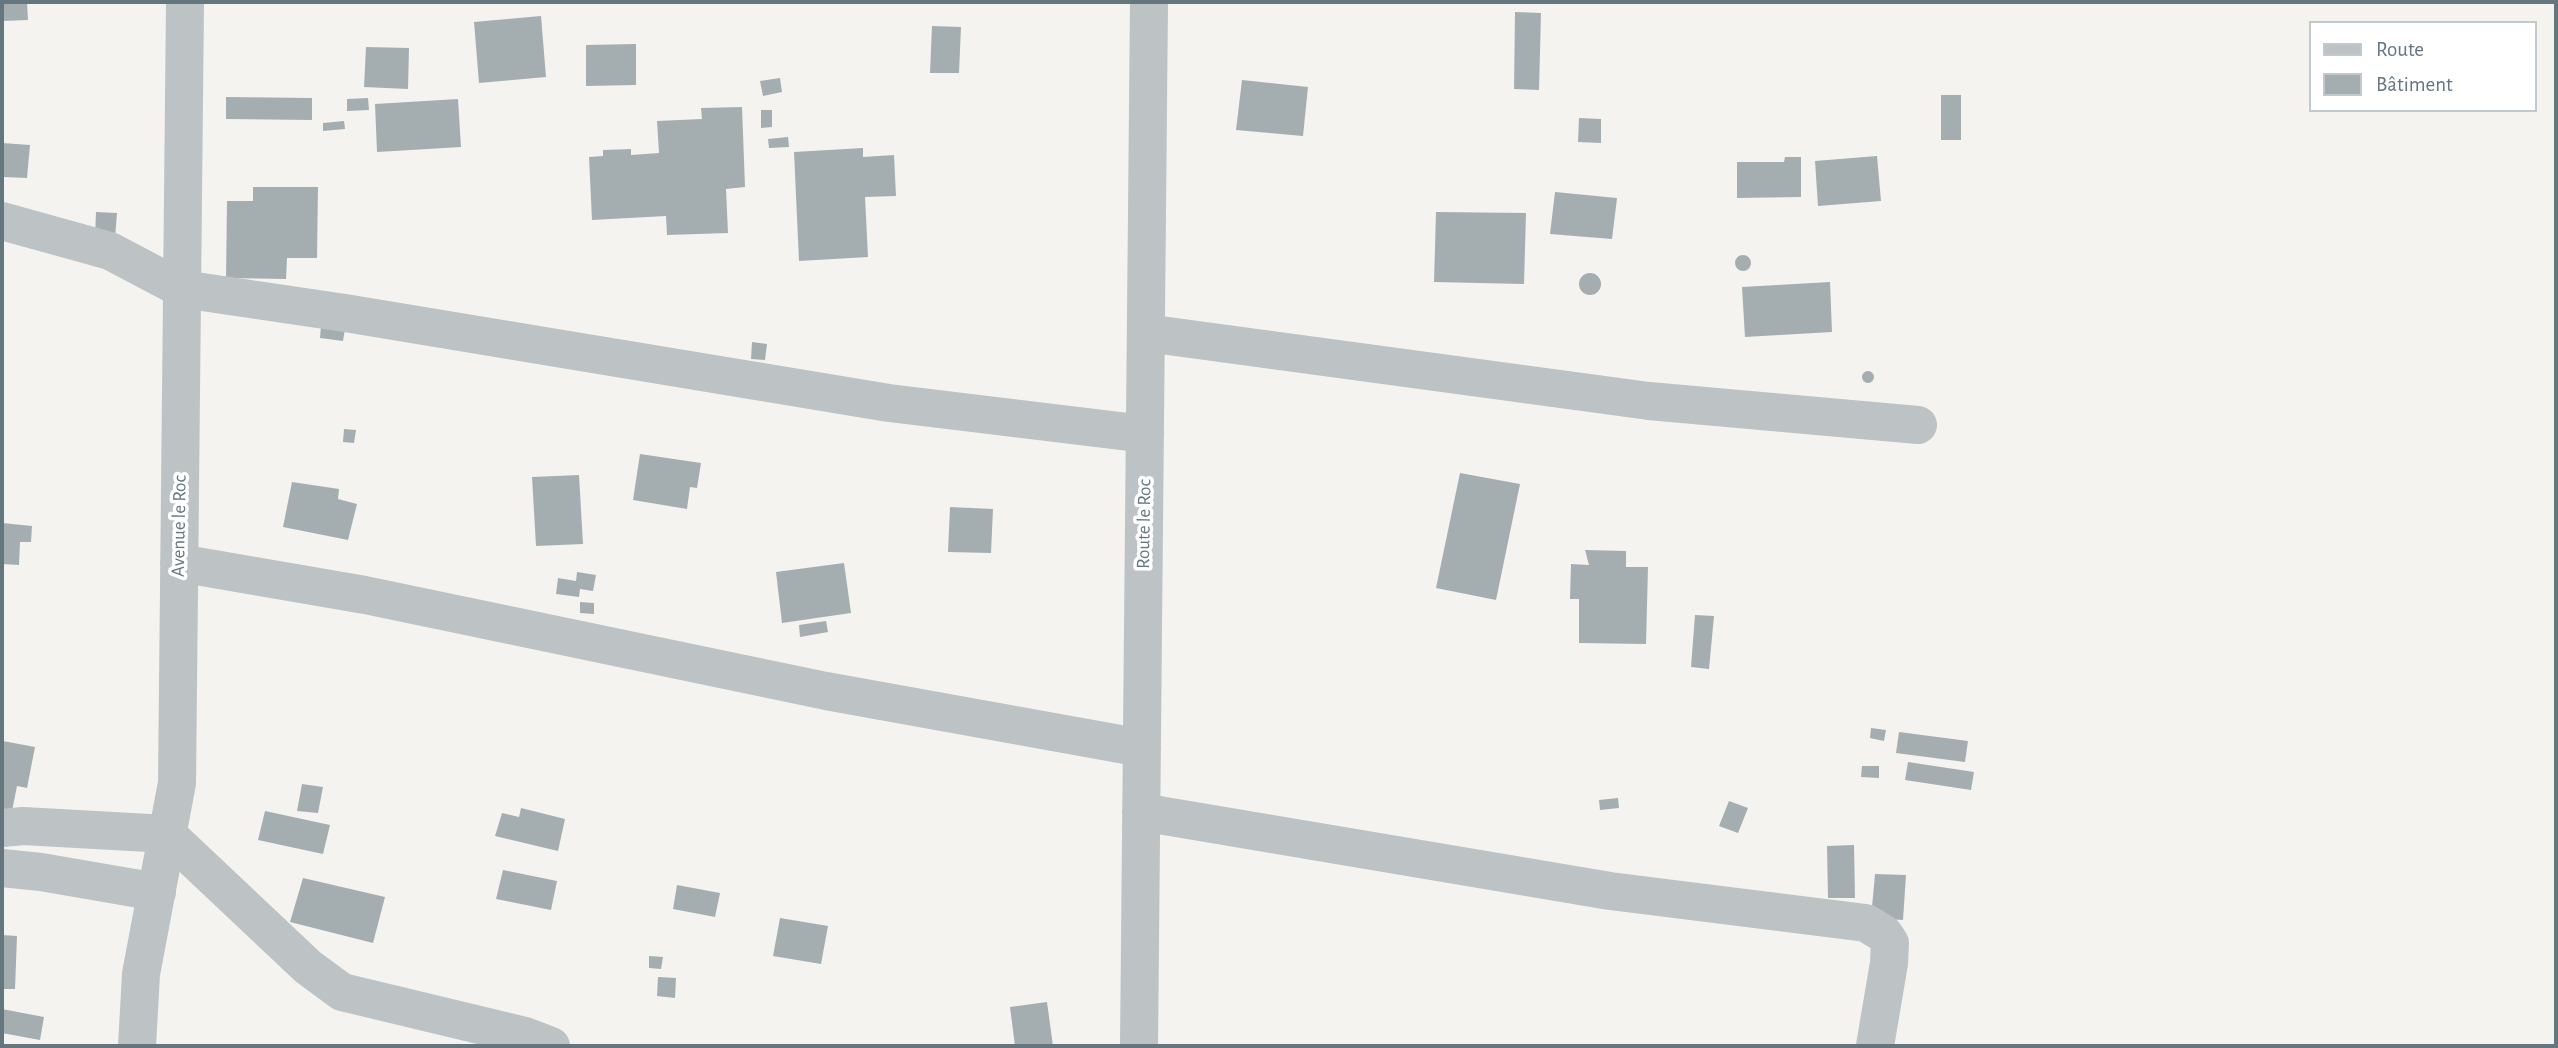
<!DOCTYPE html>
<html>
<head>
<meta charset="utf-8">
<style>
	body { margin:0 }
	#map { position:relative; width:2558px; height:1048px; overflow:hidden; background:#f4f3f0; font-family:"Alegreya Sans",sans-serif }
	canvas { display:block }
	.frame { position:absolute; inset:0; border:4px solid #64777f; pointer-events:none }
	.legend { position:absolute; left:2309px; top:21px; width:228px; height:91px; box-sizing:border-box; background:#fff; border:2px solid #c1c9cc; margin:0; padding:9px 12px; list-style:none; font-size:21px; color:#64777f }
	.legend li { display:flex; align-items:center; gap:14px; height:35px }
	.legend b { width:35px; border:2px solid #c1c9cc }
</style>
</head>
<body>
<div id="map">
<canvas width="2558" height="1048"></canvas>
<div class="frame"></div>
<ul class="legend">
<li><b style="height:9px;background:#bdc2c4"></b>Route</li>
<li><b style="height:19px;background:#a4aeb1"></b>Bâtiment</li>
</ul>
</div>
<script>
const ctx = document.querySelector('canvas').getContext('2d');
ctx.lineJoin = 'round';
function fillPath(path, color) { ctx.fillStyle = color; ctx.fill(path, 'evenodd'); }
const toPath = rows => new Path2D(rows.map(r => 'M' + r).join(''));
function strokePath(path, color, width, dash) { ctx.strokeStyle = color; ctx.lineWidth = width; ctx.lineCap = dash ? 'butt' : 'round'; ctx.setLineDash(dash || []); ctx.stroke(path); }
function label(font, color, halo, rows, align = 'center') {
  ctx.font = font + ' "Alegreya Sans",sans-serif'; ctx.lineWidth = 7; ctx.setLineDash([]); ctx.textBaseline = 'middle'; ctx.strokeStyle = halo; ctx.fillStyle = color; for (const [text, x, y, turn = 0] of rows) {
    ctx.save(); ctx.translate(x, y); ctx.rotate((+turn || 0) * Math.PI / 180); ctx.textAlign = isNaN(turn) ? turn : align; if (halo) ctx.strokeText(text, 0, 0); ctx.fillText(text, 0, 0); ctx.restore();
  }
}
fillPath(toPath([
	[2,2,27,2,28,20,2,21],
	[1515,12,1541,13,1539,90,1514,89],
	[541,16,546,77,479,83,474,22],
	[932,26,961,27,959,73,930,73],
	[636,44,636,85,586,86,586,45],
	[366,47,409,48,408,89,364,87],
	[780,78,782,92,763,96,760,81],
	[1242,80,1308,87,1303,136,1236,130],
	[1941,95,1961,95,1961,140,1941,140],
	[226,97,312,98,312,120,226,119],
	[368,98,369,110,347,111,347,99],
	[458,99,461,147,377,152,375,104],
	[742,107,745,187,726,189,728,233,667,235,666,216,592,220,589,157,603,156,603,150,631,149,631,155,659,153,657,121,702,119,701,108],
	[761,110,772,110,772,127,761,128],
	[1579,118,1601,119,1601,143,1578,142],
	[344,121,345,129,323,131,323,123],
	[788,137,789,147,769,148,768,139],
	[2,143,30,145,27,178,2,177],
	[863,148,863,157,894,155,896,196,865,197,868,257,799,261,794,152],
	[1877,156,1881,201,1818,206,1815,161],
	[1785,157,1801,157,1801,197,1737,198,1737,162,1784,162],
	[253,187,318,187,317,258,287,258,286,279,226,278,227,201,253,201],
	[1555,192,1617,198,1612,239,1550,234],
	[96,212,117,213,115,238,95,237],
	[1436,212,1526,213,1524,284,1434,282],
	'1735 263a8 8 0 1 1 16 0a8 8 0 1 1-16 0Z',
	'1579 284a11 11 0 1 1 22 0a11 11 0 1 1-22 0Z',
	[1830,282,1832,332,1745,337,1742,287],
	[321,326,345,329,343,341,320,338],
	[752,342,767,344,765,360,751,359],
	'1862 377a6 6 0 1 1 12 0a6 6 0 1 1-12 0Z',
	[344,429,356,430,354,443,343,442],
	[640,454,701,463,697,488,690,487,687,509,633,500],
	[1460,473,1520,484,1496,600,1436,588],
	[579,475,583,544,536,546,532,477],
	[292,482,339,489,338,499,357,504,348,540,283,527],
	[950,507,993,509,991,553,948,552],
	[2,523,32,526,31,542,20,542,19,565,2,564],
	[1585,550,1626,551,1626,567,1648,567,1646,644,1579,643,1579,599,1570,599,1571,564,1589,565],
	[844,563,851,613,782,623,776,572],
	[577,572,596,575,593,591,580,589,579,597,556,594,558,578,576,581],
	[580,602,594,603,594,614,580,613],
	[1695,615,1714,616,1709,669,1691,667],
	[826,621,828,632,800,637,799,625],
	[1871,728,1886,730,1884,741,1870,738],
	[1899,732,1968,741,1965,762,1896,753],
	[3,741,35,747,27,788,17,786,10,821,2,820],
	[1908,762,1974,772,1971,790,1905,780],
	[1862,766,1879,766,1879,778,1861,777],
	[302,784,323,787,318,813,297,811],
	[1618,798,1619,808,1600,810,1599,800],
	[1729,801,1748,808,1738,833,1719,826],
	[521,808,565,819,558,851,495,836,502,813,519,817],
	[265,811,330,825,323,854,258,840],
	[1854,845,1855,898,1828,898,1827,846],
	[503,870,557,881,551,910,496,899],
	[1875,874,1906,875,1903,920,1871,918],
	[303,878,385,897,373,943,290,922],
	[677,885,720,893,715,917,673,909],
	[780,918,828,926,821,964,773,956],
	[2,935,17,936,15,989,2,989],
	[649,956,663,957,661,969,649,968],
	[658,977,676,978,675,998,657,996],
	[1047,1002,1053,1046,1015,1046,1010,1007],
	[2,1009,44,1017,40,1040,2,1033]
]), '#a4aeb1');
strokePath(toPath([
	[2,221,110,251,182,289,345,313,889,403,1145,434],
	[1146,333,1649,401,1918,425],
	[179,563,365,595,826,691,1142,748],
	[1141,812,1610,891,1866,923,1884,934,1890,943,1889,963,1875,1046],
	[2,828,23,826,167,834,308,967,342,992,525,1036,551,1046],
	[2,868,41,872,157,892],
	[137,1046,141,974,177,783,185,2],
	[1139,1046,1149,2]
]), '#bdc2c4', 38);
label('19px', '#64777f', '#fff', [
	["Route le Roc",1144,524,-89],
	["Avenue le Roc",179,526,-89]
]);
</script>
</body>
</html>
